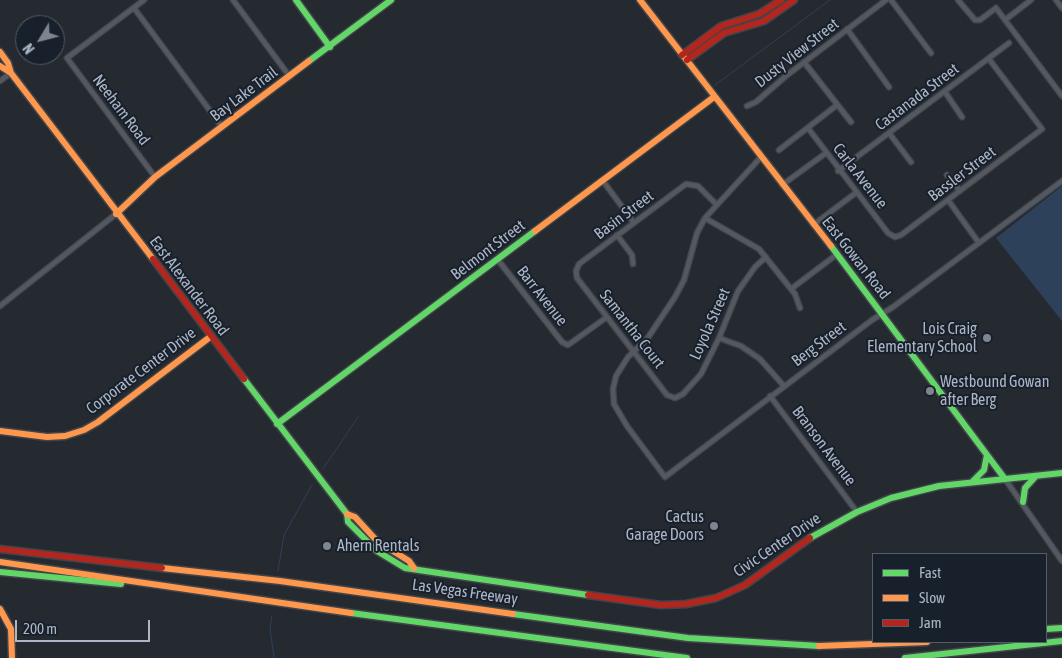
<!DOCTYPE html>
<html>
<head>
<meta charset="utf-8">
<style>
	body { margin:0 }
	#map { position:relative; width:1062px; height:658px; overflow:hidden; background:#252a31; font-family:"Asap Condensed",sans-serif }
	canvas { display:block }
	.legend { position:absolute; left:872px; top:553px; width:175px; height:90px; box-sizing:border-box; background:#18202c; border:1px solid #535c69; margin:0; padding:6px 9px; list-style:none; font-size:15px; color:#acb6c5 }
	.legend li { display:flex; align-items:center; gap:10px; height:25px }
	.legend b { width:25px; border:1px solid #535c69 }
	.north { position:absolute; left:15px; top:15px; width:50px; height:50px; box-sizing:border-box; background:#18202c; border:1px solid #535c69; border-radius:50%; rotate:233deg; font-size:14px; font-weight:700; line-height:20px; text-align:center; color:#acb6c5 }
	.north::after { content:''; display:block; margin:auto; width:18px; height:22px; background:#7d8591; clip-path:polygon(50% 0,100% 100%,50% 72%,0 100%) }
	.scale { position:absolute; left:15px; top:620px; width:135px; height:22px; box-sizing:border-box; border:2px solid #acb6c5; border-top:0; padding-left:6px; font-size:15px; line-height:18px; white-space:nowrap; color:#acb6c5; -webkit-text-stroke:4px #18202c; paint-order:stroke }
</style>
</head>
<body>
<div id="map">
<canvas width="1062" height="658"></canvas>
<ul class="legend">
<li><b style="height:6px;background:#63d668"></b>Fast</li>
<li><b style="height:6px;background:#ff974d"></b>Slow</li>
<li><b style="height:6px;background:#b3261e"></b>Jam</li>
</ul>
<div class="north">N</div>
<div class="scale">200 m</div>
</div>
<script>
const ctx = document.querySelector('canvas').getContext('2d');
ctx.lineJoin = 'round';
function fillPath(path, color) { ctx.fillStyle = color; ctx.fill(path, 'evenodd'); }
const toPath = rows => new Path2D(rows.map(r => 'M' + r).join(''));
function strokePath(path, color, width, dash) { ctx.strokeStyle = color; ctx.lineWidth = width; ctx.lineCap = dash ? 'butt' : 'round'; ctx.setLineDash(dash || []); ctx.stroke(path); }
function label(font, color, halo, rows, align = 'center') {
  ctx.font = font + ' "Asap Condensed",sans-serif'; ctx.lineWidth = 4; ctx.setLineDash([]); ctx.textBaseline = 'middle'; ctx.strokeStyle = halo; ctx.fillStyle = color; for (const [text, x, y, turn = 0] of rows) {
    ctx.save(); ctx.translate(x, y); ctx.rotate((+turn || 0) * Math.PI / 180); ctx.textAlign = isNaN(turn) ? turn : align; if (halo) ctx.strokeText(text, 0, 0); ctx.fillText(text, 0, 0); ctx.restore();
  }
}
fillPath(toPath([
	[1062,186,1062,321,996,238]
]), '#2e415a');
strokePath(toPath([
	[715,85,830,0],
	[323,469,358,417],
	[278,571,284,535,312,485],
	[272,616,270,628,274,658]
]), '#2e415a', 1);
const street = toPath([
	[144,0,67,58,155,177],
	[233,0,290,77],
	[891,0,931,53],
	[958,0,975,20,980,20,996,8,1062,96],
	[1056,0,1062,8],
	[134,8,222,127],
	[1005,20,1031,0],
	[847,29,889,87],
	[804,62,851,122],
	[0,81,11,73],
	[945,92,962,117],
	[747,106,756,102,786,76,886,0],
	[808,128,888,233,895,237,901,235,1042,129,989,59],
	[889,133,911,162],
	[779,150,837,105],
	[761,157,705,218,697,233,684,280,675,297,647,339,628,357,616,376,613,389,614,404,627,426,665,477,872,320,893,307,1062,181],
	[838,171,1009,43],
	[947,175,960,191],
	[603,181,634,223],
	[782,185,826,153],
	[948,200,979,243],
	[716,204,698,186,686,184,579,264,576,271,577,278,667,395,675,398,683,394,701,374,719,338,738,291,755,267,766,257],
	[705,218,759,249,795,294,800,308],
	[813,225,857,192],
	[617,235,632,255,633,264],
	[498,260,562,342,568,345,607,317],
	[791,289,836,255],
	[0,306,116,214],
	[719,338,741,346,760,359,784,386],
	[770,396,857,512],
	[1005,479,1062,561]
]);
const fast = toPath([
	[296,0,330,47],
	[309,61,391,0],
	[831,246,1005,479],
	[244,379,347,514,348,522,377,551,405,568,588,595],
	[277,424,535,231],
	[973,481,984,470,987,455],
	[1023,502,1025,488,1036,476],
	[810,538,857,512,891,498,939,486,1062,473],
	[0,572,121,584],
	[351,613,687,658],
	[513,614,688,638,819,646],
	[1046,629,1062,628],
	[905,658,1062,641]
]);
const slow = toPath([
	[640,0,831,246],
	[0,52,8,63,11,73],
	[0,66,11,73,153,259],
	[116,214,155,177,309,61],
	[535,231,714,97],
	[0,431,47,437,65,436,84,430,98,422,210,337],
	[347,514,355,517,377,541,409,561,414,568],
	[0,562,351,613],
	[162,568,280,581,513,614],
	[0,609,11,629,12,658],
	[819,646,927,642]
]);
const jam = toPath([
	[682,55,721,26,759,14,781,0],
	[687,60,724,33,764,21,794,0],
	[153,259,244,379],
	[0,549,162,568],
	[588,595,661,605,686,604,716,598,745,585,810,538]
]);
strokePath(street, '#41454b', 7);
strokePath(fast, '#41454b', 9);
strokePath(slow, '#41454b', 9);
strokePath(jam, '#41454b', 9);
strokePath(street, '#545860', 4.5);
strokePath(fast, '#63d668', 6);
strokePath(slow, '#ff974d', 6);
strokePath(jam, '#b3261e', 6);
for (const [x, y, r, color] of [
	[987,338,5,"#7d8591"],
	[930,391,5,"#7d8591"],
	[714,526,5,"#7d8591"],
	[327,546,5,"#7d8591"]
]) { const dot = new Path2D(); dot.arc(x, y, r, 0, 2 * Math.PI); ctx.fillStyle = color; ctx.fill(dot); strokePath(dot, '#18202c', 2); }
label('16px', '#acb6c5', '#18202c', [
	["Dusty View Street",797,53,-38],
	["Bay Lake Trail",244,94,-37],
	["Castanada Street",917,97,-37],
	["Neeham Road",121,110,53],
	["Bassler Street",962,174,-37],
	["Carla Avenue",860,176,52],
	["Basin Street",624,215,-37],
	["Belmont Street",488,250,-37],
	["East Gowan Road",856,258,52],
	["East Alexander Road",189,286,53],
	["Barr Avenue",542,296,52],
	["Loyola Street",710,324,-66],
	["Samantha Court",632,329,52],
	["Berg Street",819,344,-37],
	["Corporate Center Drive",141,371,-37],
	["Branson Avenue",824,446,53],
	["Civic Center Drive",777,545,-34],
	["Las Vegas Freeway",465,592,8]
]);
label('16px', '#acb6c5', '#18202c', [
	["Lois Craig",977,329],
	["Elementary School",977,347],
	["Westbound Gowan",940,382,"left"],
	["after Berg",940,400,"left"],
	["Cactus",704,517],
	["Garage Doors",704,535],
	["Ahern Rentals",337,546,"left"]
], 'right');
</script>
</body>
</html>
